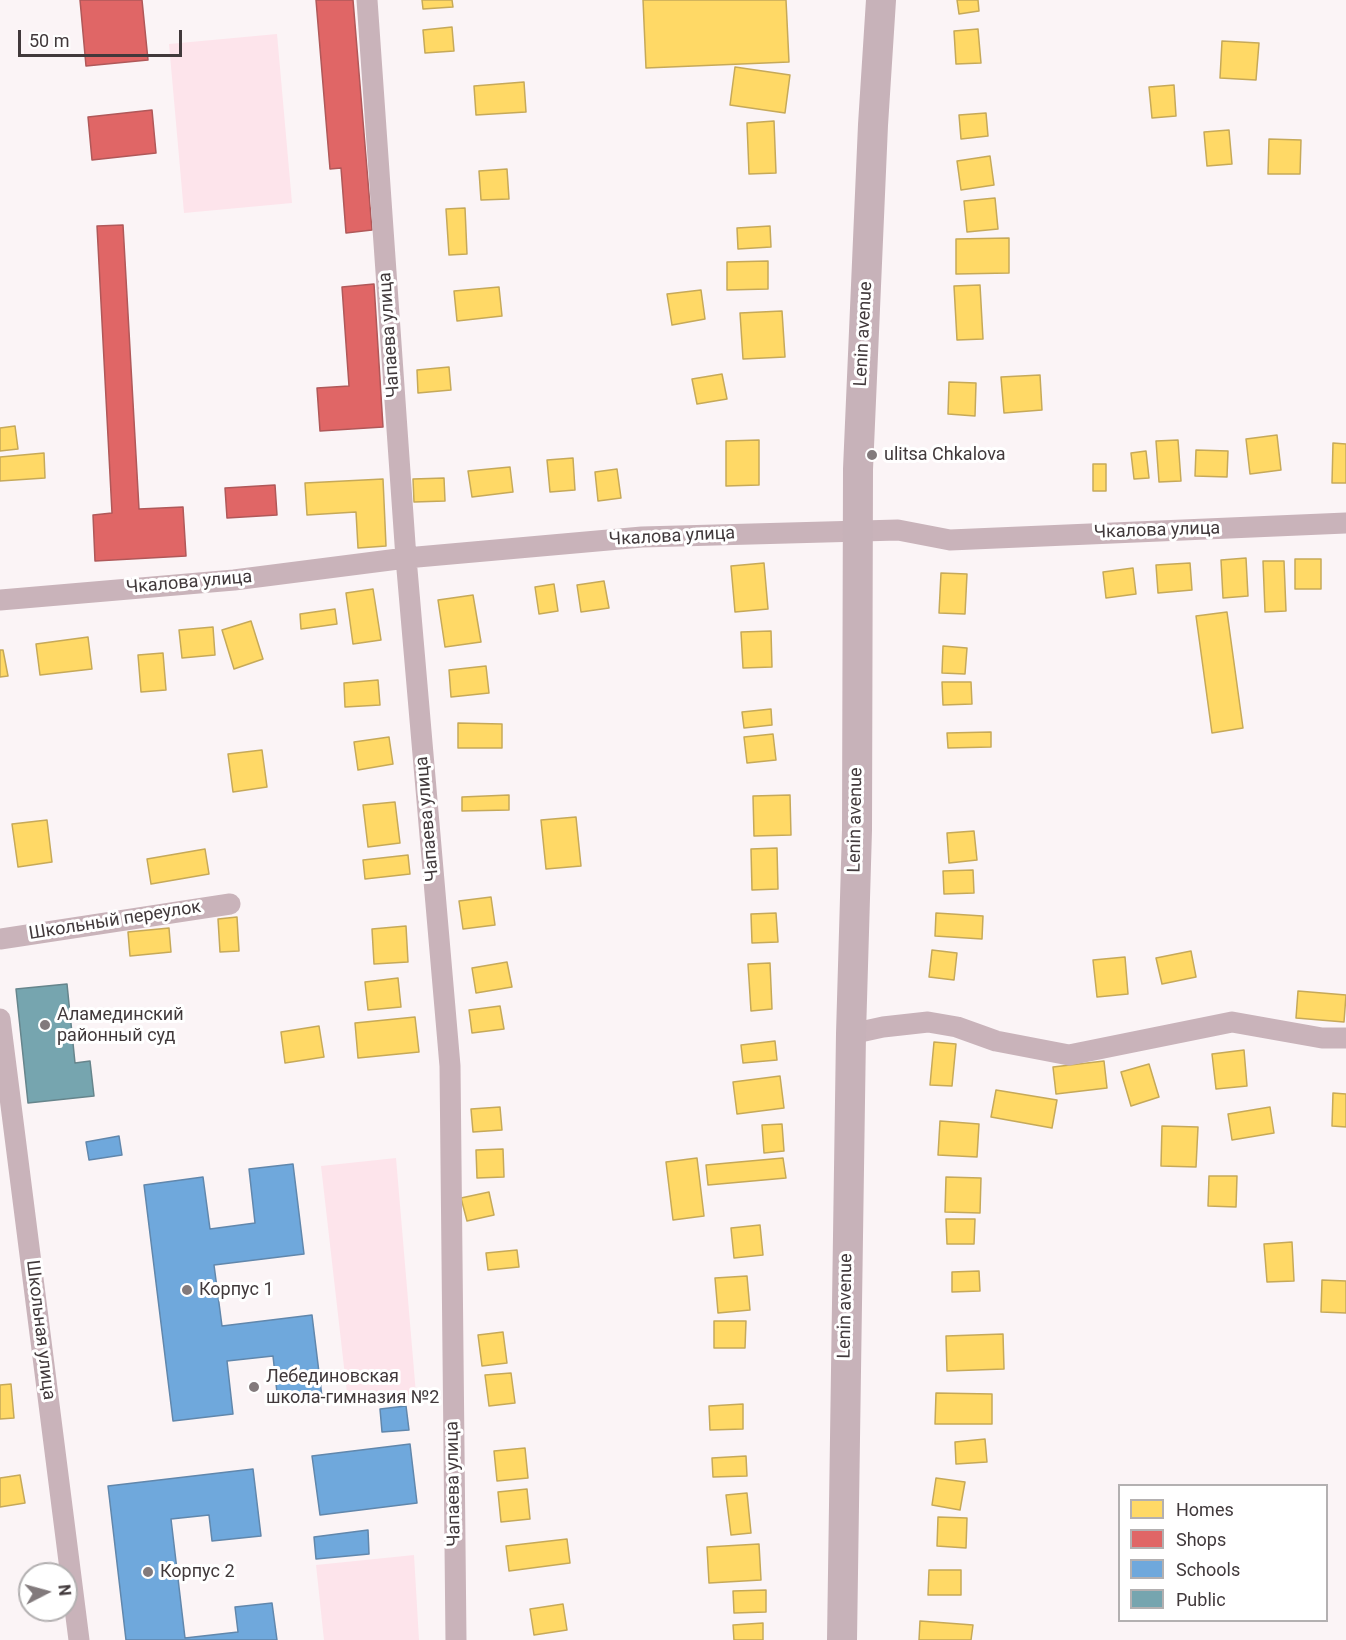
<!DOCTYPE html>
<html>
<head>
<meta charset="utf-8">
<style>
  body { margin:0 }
  #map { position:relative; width:1346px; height:1640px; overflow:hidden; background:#fbf4f6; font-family:Roboto,sans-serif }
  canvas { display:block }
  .legend { position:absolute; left:1118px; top:1484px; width:210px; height:138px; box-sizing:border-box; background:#fff; border:2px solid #b3b0b1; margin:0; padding:8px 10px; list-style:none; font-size:18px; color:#41393b }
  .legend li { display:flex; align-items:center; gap:12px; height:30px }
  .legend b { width:30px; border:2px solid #b3b0b1 }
  .north { position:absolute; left:18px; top:1562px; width:60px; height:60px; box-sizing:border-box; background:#fff; border:2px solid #b3b0b1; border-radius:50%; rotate:84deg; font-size:16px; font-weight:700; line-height:24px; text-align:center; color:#41393b }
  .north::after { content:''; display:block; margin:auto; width:21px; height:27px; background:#827a7c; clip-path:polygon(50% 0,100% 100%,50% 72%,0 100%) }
  .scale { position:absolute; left:18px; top:30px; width:164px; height:27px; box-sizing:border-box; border:3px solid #41393b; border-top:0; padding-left:8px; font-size:18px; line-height:21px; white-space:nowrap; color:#41393b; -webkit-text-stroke:4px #fff; paint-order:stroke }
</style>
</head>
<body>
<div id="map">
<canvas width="1346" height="1640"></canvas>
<ul class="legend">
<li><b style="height:16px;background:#ffd966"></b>Homes</li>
<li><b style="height:16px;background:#e06666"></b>Shops</li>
<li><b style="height:16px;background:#6fa8dc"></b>Schools</li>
<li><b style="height:16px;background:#76a5af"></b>Public</li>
</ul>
<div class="north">N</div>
<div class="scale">50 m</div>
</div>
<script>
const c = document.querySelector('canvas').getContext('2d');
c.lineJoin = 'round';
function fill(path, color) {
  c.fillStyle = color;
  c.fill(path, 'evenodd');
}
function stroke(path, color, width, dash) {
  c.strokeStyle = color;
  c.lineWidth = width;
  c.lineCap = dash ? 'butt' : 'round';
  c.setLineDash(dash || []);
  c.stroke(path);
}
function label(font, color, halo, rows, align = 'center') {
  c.font = font + ' Roboto,sans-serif';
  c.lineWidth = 6;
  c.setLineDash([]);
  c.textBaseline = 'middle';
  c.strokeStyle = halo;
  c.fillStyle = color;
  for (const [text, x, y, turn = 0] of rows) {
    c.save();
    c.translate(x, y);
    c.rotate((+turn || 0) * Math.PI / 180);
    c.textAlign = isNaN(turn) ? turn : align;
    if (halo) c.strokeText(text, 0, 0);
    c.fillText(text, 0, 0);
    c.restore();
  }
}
fill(new Path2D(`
  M277,34l15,169 -108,10 -15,-169z
  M396,1158l20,236 -68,8 -27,-236z
  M414,1555l5,85h-95l-8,-75z`), '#fde4eb');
const homes = new Path2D(`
  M422,0h30l1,7 -30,2z
  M643,0h143l3,62 -143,6z
  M957,0h21l1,11 -20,3z
  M452,27l2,24 -29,2 -2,-23z
  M978,29l3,34 -25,1 -2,-33z
  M1222,41l37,2 -3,37 -36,-2z
  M735,67l55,8 -5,38 -55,-8z
  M524,82l2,30 -50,3 -2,-29z
  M1174,85l2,31 -24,2 -3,-31z
  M986,113l2,23 -27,3 -2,-24z
  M774,121l2,52 -27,1 -2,-51z
  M1229,130l3,34 -25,2 -3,-34z
  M1269,139l32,1 -1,34h-32z
  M990,156l4,29 -33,5 -4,-29z
  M507,169l2,30 -28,1 -2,-29z
  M995,198l3,31 -31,3 -3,-31z
  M465,208l2,46 -18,1 -3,-46z
  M770,226l1,21 -33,2 -1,-21z
  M1009,238v35l-53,1v-35z
  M768,261v28l-41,1v-28z
  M980,285l3,54 -26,1 -3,-54z
  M499,287l3,29 -45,5 -3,-30z
  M701,290l4,29 -33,6 -5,-31z
  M782,311l3,46 -42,2 -3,-46z
  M449,367l2,23 -33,3 -1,-23z
  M722,374l5,25 -30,5 -5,-25z
  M1040,375l2,35 -38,3 -3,-36z
  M949,382l27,1 -1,33 -27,-2z
  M15,426l3,23 -18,2v-23z
  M1277,435l4,35 -31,4 -4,-35z
  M759,440v45l-33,1v-45z
  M1178,440l3,41 -22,1 -3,-41z
  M1333,443l13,1v39h-14z
  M1196,450l32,1 -1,26 -32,-1z
  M1146,451l3,27 -15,1 -3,-26z
  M44,453l1,25 -45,3v-24z
  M573,458l2,32 -25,2 -3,-32z
  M1093,464h13v27h-13z
  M510,467l3,25 -41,5 -4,-26z
  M617,469l4,29 -23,3 -3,-29z
  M444,478l1,23 -31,1 -1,-23z
  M383,479l3,67 -28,2 -2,-36 -49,3 -2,-32z
  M1246,558l2,38 -25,2 -2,-38z
  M1295,559h26v30h-26z
  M1263,561h21l2,50 -21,1z
  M764,563l4,46 -33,3 -4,-46z
  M1190,563l2,27 -34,3 -2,-28z
  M1133,568l3,26 -30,4 -3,-26z
  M941,573l26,1 -2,40 -26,-1z
  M604,581l5,27 -28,4 -4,-27z
  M554,584l4,27 -19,3 -4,-27z
  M373,589l8,51 -28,4 -7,-51z
  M473,595l8,47 -36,5 -7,-47z
  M335,609l2,15 -36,5 -1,-15z
  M1227,612l16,116 -31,5 -16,-117z
  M251,621l12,38 -29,10 -12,-39z
  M213,627l2,28 -33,3 -3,-28z
  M771,631l1,36 -29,1 -2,-36z
  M88,637l4,32 -52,6 -4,-31z
  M943,646l24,2 -2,26 -23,-1z
  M0,650h3l5,26 -8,1z
  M163,653l3,37 -25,2 -3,-37z
  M486,666l3,27 -38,4 -2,-27z
  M378,680l2,25 -35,2 -1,-24z
  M942,682h29l1,22 -29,1z
  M771,709l1,16 -28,3 -2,-16z
  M458,723l44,1v24h-44z
  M991,732v15l-43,1 -1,-15z
  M773,734l3,26 -29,3 -3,-26z
  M389,737l4,27 -35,6 -4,-28z
  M262,750l5,37 -34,5 -5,-38z
  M509,795v15l-47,1v-14z
  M790,795l1,40 -37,1 -1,-40z
  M395,802l5,41 -32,4 -5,-42z
  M576,817l5,49 -35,3 -5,-49z
  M47,820l5,42 -34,5 -6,-43z
  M974,831l3,29 -28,3 -2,-30z
  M777,848l1,41 -26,1 -1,-41z
  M205,849l4,25 -58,10 -4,-25z
  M408,855l2,19 -45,5 -2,-19z
  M973,870l1,23 -30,1 -1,-23z
  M491,897l4,28 -32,4 -4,-28z
  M776,913l2,29 -26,1 -1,-29z
  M936,913l47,3 -1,23 -47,-3z
  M237,917l2,34 -19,1 -2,-33z
  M406,926l2,36 -34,2 -2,-35z
  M169,928l2,24 -41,4 -2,-24z
  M932,950l25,3 -3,27 -25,-3z
  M1191,951l5,26 -34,7 -6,-26z
  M1125,957l3,37 -31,3 -4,-37z
  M507,962l5,25 -36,6 -4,-25z
  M770,963l2,46 -21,2 -3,-47z
  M398,978l3,29 -33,3 -3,-28z
  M1298,991l48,4 -2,27 -48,-4z
  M500,1006l4,23 -32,4 -3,-23z
  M415,1017l4,35 -61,6 -3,-35z
  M319,1026l5,31 -39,6 -4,-31z
  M775,1041l2,19 -34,3 -2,-18z
  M934,1042l22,2 -4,42 -22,-1z
  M1244,1050l3,36 -31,3 -4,-35z
  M1104,1061l3,27 -51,6 -3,-27z
  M1149,1064l10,33 -28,9 -10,-34z
  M780,1076l4,32 -47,6 -4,-32z
  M996,1090l61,10 -5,28 -61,-11z
  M1333,1093l13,1v33l-14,-1z
  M500,1107l2,23 -29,2 -2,-23z
  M1270,1107l4,26 -42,7 -4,-26z
  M940,1121l39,3 -2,33 -39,-2z
  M782,1124l2,27 -20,2 -2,-28z
  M1162,1126l36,1 -2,40 -35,-1z
  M503,1149l1,28 -27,1 -1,-28z
  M697,1158l7,58 -31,4 -7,-58z
  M783,1158l3,20 -78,7 -2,-20z
  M1209,1176h28l-1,31 -28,-1z
  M946,1177l35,1 -1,35 -35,-1z
  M489,1192l5,23 -27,6 -6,-23z
  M946,1219h29l-1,25h-27z
  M760,1225l3,30 -29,3 -3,-30z
  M1292,1242l2,39 -27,1 -3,-38z
  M517,1250l2,17 -31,3 -2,-17z
  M979,1271l1,20 -28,1v-20z
  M747,1276l3,34 -32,3 -3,-35z
  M1322,1280l24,1v32l-25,-1z
  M714,1321h32l-1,27h-31z
  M503,1332l4,31 -25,3 -4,-31z
  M1003,1334l1,35 -57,2 -1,-35z
  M511,1373l4,30 -26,3 -4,-31z
  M11,1384l3,34 -14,1v-34z
  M936,1393l56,1v30h-57z
  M743,1404v25l-33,1 -1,-24z
  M985,1439l2,23 -31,2 -1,-22z
  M525,1448l3,30 -31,3 -3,-30z
  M746,1456l1,20 -34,1 -1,-19z
  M20,1475l5,28 -25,4v-29z
  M936,1478l29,4 -5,28 -28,-5z
  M527,1489l3,30 -29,3 -3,-30z
  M747,1493l4,40 -20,2 -5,-40z
  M938,1517l29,1 -1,30 -29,-2z
  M567,1539l3,24 -61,8 -3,-25z
  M759,1544l2,36 -52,3 -2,-36z
  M929,1570h32v25h-33z
  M766,1590v22l-32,1 -1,-22z
  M563,1604l4,26 -33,5 -4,-26z
  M920,1621l53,4 -2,15h-52z
  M763,1623v17h-29l-1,-15z`);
fill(homes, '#ffd966');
stroke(homes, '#c6a959', 1.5);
const shops = new Path2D(`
  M80,0h62l6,60 -62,6z
  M316,0h37l19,230 -26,3 -5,-65 -11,1z
  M152,110l4,43 -64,7 -4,-43z
  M123,225l16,284 44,-2 3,49 -91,5 -2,-46 19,-2 -15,-287z
  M374,284l9,143 -63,4 -3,-43 32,-2 -7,-99z
  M275,485l2,30 -50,3 -2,-30z`);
fill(shops, '#e06666');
stroke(shops, '#b05859', 1.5);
const schools = new Path2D(`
  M119,1136l3,19 -33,5 -3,-18z
  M293,1164l11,90 -90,11 8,61 90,-11 10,82 -44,5 -5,-46 -46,5 6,53 -60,7 -29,-236 59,-8 7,52 45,-6 -6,-54z
  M406,1406l3,24 -27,2 -2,-23z
  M410,1444l7,59 -97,12 -8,-59z
  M253,1469l8,67 -49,5 -3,-26 -38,4 14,119 53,-6 -3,-25 37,-4 5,37h-151l-18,-154z
  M368,1530l1,24 -53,5 -2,-22z`);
fill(schools, '#6fa8dc');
stroke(schools, '#6187ac', 1.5);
const public = new Path2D(`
  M67,984l8,79 15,-2 4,35 -66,7 -12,-114z`);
fill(public, '#76a5af');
stroke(public, '#66858c', 1.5);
stroke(new Path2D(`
  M367,0l39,558 44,508 6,574
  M0,600l234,-20 172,-22 236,-21 256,-7 52,10 396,-17
  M0,939l230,-35
  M0,1019l79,621
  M851,1034l32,-7 45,-5 29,5 39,14 73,14 163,-33 90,16h24`), '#c9b3ba', 21);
stroke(new Path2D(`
  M842,1640l9,-606 6,-204 1,-361 15,-344 8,-125`), '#c7b2b9', 30);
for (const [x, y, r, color] of [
  [872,455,6,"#827a7c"],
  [45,1025,6,"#827a7c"],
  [187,1290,6,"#827a7c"],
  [254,1387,6,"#827a7c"],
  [148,1572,6,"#827a7c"]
]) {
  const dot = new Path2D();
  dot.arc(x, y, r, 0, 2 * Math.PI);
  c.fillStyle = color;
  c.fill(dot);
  stroke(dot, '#fff', 2);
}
label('18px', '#41393b', '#fff', [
  ["Lenin avenue",864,334,-87],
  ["Чапаева улица",390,335,-94],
  ["Чкалова улица",1157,531,-2],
  ["Чкалова улица",672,537,-3],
  ["Чкалова улица",189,583,-5],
  ["Чапаева улица",428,819,-95],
  ["Lenin avenue",856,820,-89],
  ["Школьный переулок",115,921,-9],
  ["Lenin avenue",846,1306,-89],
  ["Школьная улица",40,1330,83],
  ["Чапаева улица",454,1484,-91]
]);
label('18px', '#41393b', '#fff', [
  ["ulitsa Chkalova",884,455],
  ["Аламединский",57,1015],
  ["районный суд",57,1036],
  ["Корпус 1",199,1290],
  ["Лебединовская",266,1377],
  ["школа-гимназия №2",266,1398],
  ["Корпус 2",160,1572]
], 'left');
</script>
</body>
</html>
